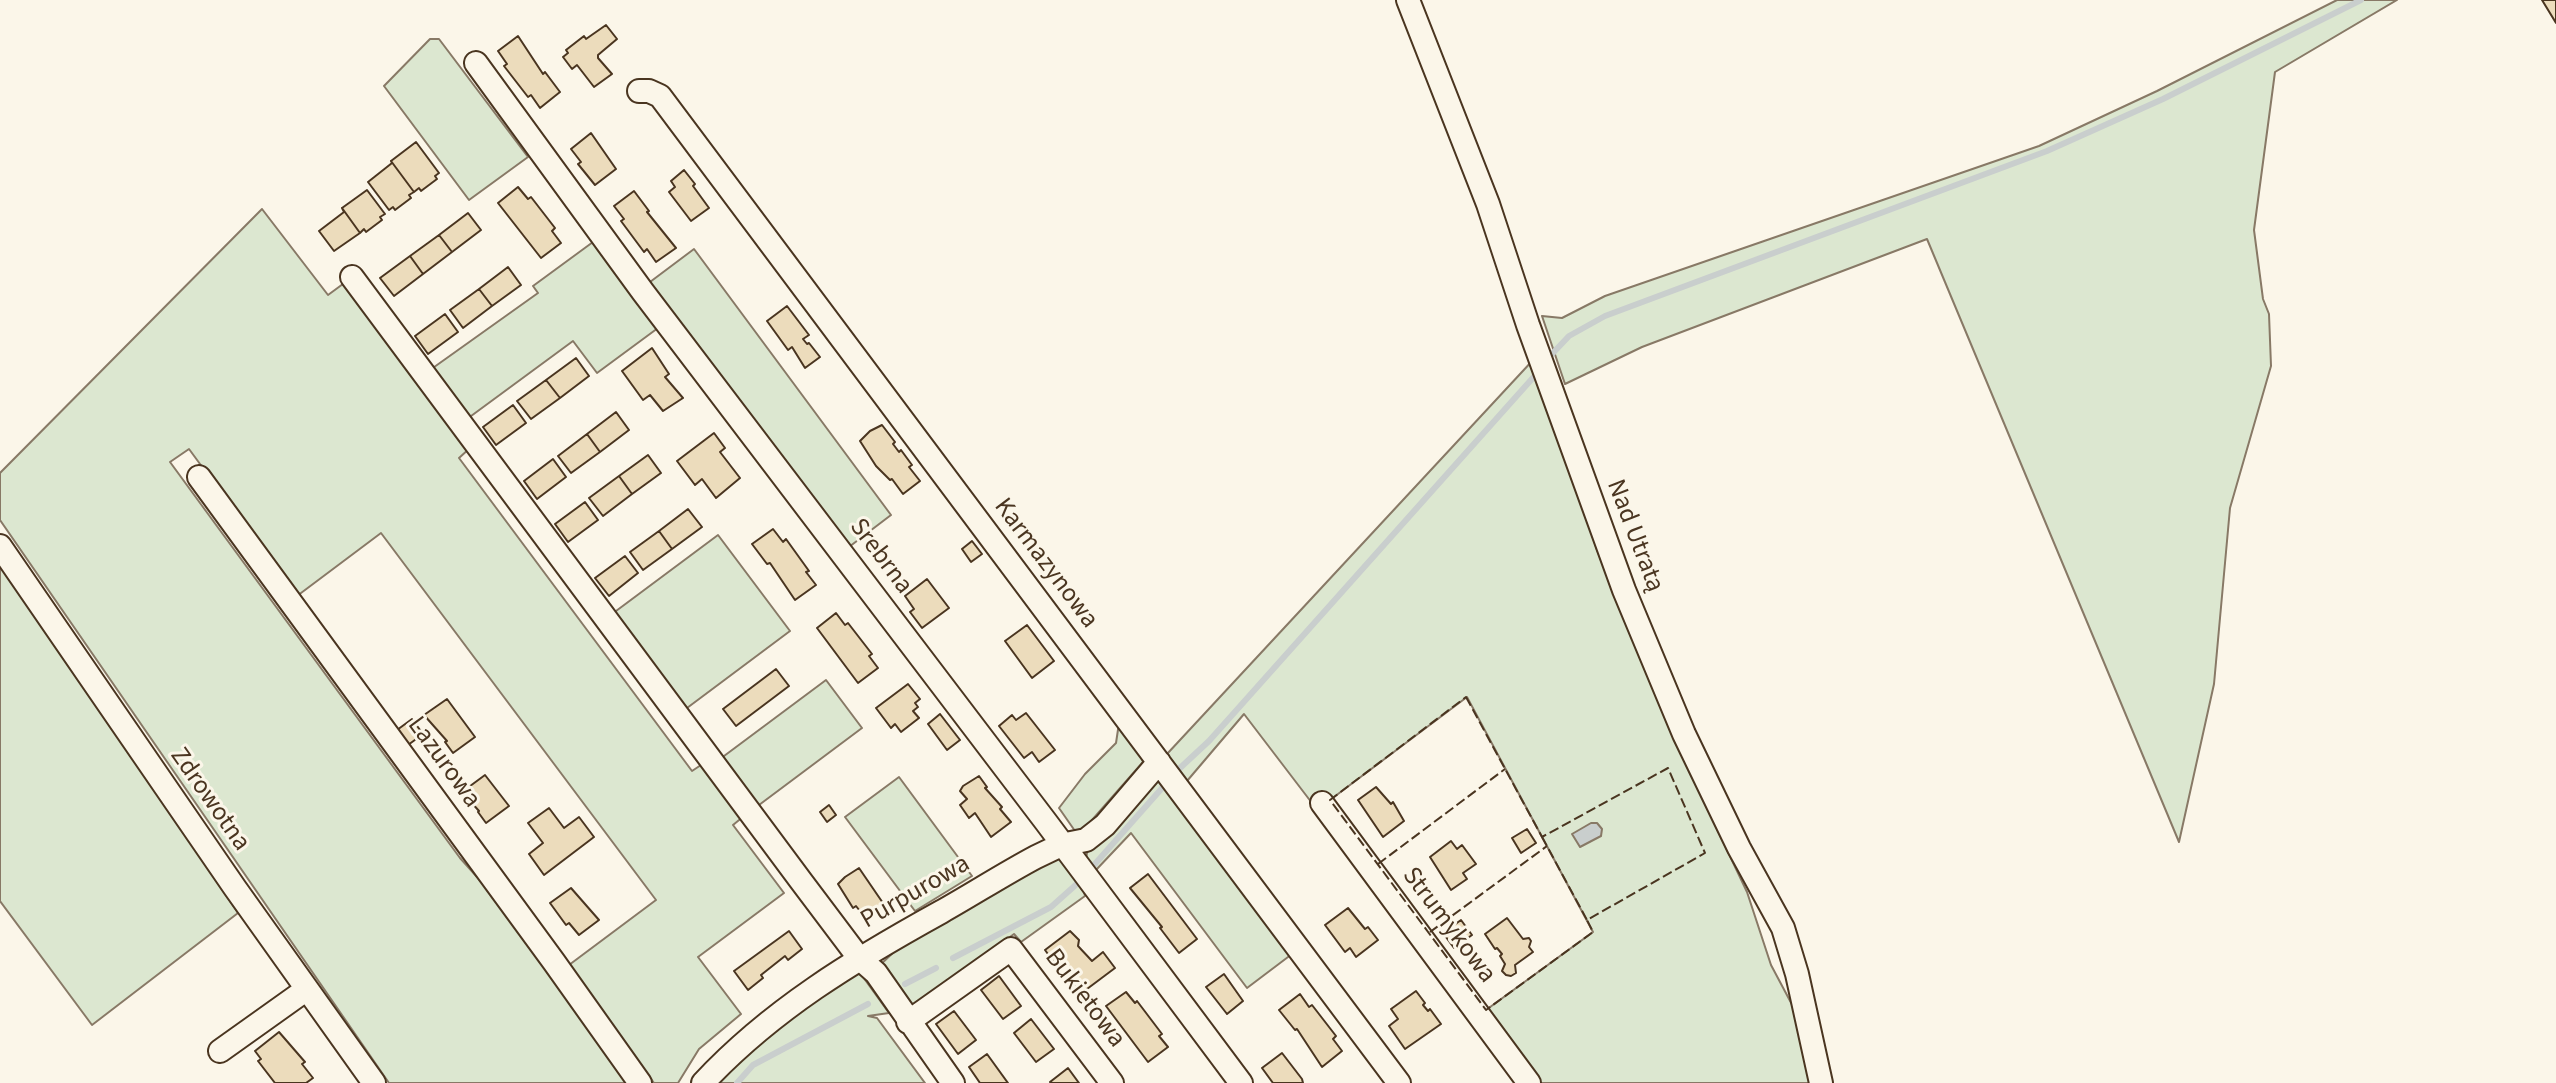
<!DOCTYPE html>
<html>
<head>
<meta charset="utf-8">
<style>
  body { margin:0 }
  canvas { display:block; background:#fbf6e9 }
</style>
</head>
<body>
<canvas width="2556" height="1083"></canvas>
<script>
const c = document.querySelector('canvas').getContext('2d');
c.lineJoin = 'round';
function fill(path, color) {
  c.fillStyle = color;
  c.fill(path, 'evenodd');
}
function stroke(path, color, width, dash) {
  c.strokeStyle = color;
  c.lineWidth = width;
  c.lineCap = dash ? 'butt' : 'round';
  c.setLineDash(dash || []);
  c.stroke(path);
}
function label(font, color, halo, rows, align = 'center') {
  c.font = font + ' "Source Sans 3",sans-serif';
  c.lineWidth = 6;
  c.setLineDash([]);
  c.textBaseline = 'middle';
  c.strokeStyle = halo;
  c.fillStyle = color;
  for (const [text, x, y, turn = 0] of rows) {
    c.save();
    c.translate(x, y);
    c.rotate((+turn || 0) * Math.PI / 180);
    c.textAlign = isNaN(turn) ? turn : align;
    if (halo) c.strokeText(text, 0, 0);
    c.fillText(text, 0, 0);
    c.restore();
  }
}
const green = new Path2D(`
  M2337,0h60l-122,72 -21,158 9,69 6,15 2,52 -41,142 -16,176 -35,158 -252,-603 -285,108 -77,37 -23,-68 20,2 43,-22 434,-150 118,-55z
  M430,39h9l89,118 -59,43 -85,-114z
  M262,209l66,86 19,-14 123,167 -11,10 233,313 12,-8 40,53 -11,9 51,68 -86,64 43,57 -42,35 -21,34h-24l-85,-118 87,-65 -275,-367 -84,63 -108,-147 -19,13 290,396 35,39 132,186h-238l-389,-563v-47z
  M593,242l65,86 -61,45 -24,-32 -106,78 -37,-49 108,-77 -5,-7z
  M694,249l197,266 -46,35 -199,-265z
  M1534,359l63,191 84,203 66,139 24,73 26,49 13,69h-270l-54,-73 107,-78 -126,-235 -137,103 -15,7 -71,-93 -57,67 -20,-27z
  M718,535l72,96 -107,80 -71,-97z
  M0,558l238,355 -146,112 -92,-124z
  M826,680l36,48 -107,80 -35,-49z
  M1119,723l22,29 2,10 -58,66 -10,3 -16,-23 26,-34 31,-31z
  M899,777l73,99 -57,35 -70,-94z
  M1152,779l8,1 132,174 -45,34 -116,-155 -36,38 -9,-11 2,-15z
  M1062,858l21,28 2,10 -64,46 -7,-8 -103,76 -31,-45 16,-15 152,-90z
  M858,970l31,43 -21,3 9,2 48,65h-210l73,-65z`);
fill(green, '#dce7d0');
stroke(green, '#887966', 2);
const water = new Path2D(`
  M1591,823h6l5,6 -1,7 -21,11 -8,-13z`);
fill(water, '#c9cecd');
stroke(water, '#887966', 2);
stroke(new Path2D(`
  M1552,354l17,-18 36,-20 442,-165 116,-52 198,-99
  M1180,768l29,-27 330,-370
  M1094,865l69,-78
  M953,958l98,-51 28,-25
  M905,984l31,-16
  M737,1083l16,-18 115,-61`), '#c9cecd', 6);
const building = new Path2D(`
  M2542,0h14v23z
  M606,25l11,14 -19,16v3l14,16 -18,13 -17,-22 -5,4 -9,-12 5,-4 -2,-3 18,-14 2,3z
  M518,36l25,38 2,-2 15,20 -20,16 -9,-13 -3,2 -24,-31 3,-2 -9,-13z
  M591,133l25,36 -21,16 -17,-21 3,-2 -10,-13z
  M416,142l23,31 -4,3 2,3 -16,12 -2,-3 -5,4 -23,-31z
  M391,161l23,31 -5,3 2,3 -16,12 -2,-3 -4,3 -21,-28 24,-19z
  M684,170l11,14 -2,2 16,22 -18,13 -22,-29 6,-5 -4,-6z
  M518,187l10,12 3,-2 24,31 -3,3 9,12 -20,15 -43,-55z
  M367,190l18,24 -5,3 2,3 -16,12 -2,-3 -4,4 -18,-25z
  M634,191l15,20 -2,1 29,36 -20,14 -9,-13 -3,3 -23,-31 3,-2 -10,-13z
  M342,208l18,25 -26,18 -15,-20 25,-19z
  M468,213l13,17 -29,22 -13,-17z
  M439,235l13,17 -29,22 -13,-18z
  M410,256l13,18 -29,22 -14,-18z
  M508,267l13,18 -29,21 -13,-17z
  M479,289l13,17 -29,22 -13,-18z
  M787,306l22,29 -6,4 4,5 2,-1 11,14 -15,11 -13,-21 -4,3 -21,-29z
  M445,314l13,18 -30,22 -13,-18z
  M652,348l17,26 -4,3 18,21 -20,13 -13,-16 -7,5 -21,-29z
  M576,358l13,18 -29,22 -14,-18z
  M546,380l14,18 -29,21 -14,-18z
  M513,405l13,18 -30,22 -13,-18z
  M616,412l13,18 -29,22 -13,-18z
  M882,425l13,17 -2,2 6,8 2,-2 11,15 -3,2 11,14 -17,13 -11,-15 -2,1 -14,-14 -16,-25 10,-10z
  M714,433l11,15 -5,4 20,26 -24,20 -14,-19 -7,6 -18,-24z
  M587,434l13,18 -29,21 -13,-17z
  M648,455l13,18 -29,21 -13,-18z
  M553,459l13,18 -29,22 -13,-18z
  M619,476l13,18 -29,22 -14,-18z
  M585,502l13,18 -30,22 -13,-18z
  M688,509l14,18 -30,22 -13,-18z
  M773,529l10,13 3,-3 23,32 -3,1 10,13 -21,15 -25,-37 -3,1 -15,-20z
  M659,531l13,18 -29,21 -13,-18z
  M972,541l10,13 -11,8 -9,-13z
  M625,556l13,17 -29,23 -14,-18z
  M927,579l22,29 -27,20 -12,-16 4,-3 -9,-13z
  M836,613l9,12 3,-2 24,31 -3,2 9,12 -20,15 -41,-55z
  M1027,625l27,36 -22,17 -27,-37z
  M776,669l13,17 -53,40 -13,-17z
  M908,684l12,15 -5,4 3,4 -5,4 6,7 -18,14 -6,-8 -4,4 -15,-20z
  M447,699l28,38 -22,16 -8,-11 2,-1 -23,-26z
  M1026,713l29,37 -16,12 -7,-10 -8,6 -25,-32 13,-11 4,5z
  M940,714l20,26 -13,10 -19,-26z
  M412,719l11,15 -15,11 -11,-15z
  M485,775l24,31 -23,17 -8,-11 1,-1 -17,-19z
  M979,776l8,11 -2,1 17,19 -2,2 11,13 -20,15 -16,-24 -6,5 -9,-13 7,-6 -7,-8 3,-5z
  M1376,787l15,17 2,-2 11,19 -21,16 -25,-37z
  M829,805l7,10 -9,7 -7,-10z
  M549,808l15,20 15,-11 15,20 -50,38 -15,-21 14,-11 -15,-20z
  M1527,829l9,14 -15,10 -9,-15z
  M1451,841l6,8 5,-4 14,19 -13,9 4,6 -16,11 -21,-33z
  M859,868l26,38 -18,14 -11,-14 -3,2 -15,-24 7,-7z
  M1148,874l49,65 -18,14 -19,-25 2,-1 -32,-39z
  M571,888l28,32 -20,15 -10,-12 -3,2 -16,-22z
  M1348,908l17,21 3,-2 10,13 -22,17 -6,-9 -5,4 -20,-27z
  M1507,918l16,21 6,-1 2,3 -2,6 4,5 -18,13 1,8 -5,3 -5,-1 -4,-4 3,-7 -5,-8 2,-2 -5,-6 -2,1 -10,-15z
  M1461,920l11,15 -18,13 -11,-15z
  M789,931l13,18 -14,11 -3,-4 -24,19 2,3 -15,12 -14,-19z
  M1070,931l9,9 -1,6 14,15 11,-9 12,16 -32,24 -6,-9 -5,4 -27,-37z
  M1224,974l19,27 -16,13 -21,-27z
  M999,976l22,30 -18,13 -22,-29z
  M1416,991l9,12 -2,2 5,6 2,-2 11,15 -36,25 -16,-23 9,-7 -7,-10z
  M1126,992l9,11 2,-2 25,33 -3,2 9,11 -20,15 -42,-56z
  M1300,994l9,13 3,-2 24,31 -3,3 9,12 -20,16 -25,-38 -2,1 -16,-20z
  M954,1011l22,29 -18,14 -22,-30z
  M1031,1019l23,30 -18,13 -22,-29z
  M279,1032l26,30 -3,2 11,14 -7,5h-31l-17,-22 3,-2 -6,-8z
  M1282,1053l20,26 1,4h-30l-11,-15z
  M987,1054l21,29h-28l-11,-16z
  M1068,1068l11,15h-27l-2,-1z`);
fill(building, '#ecdcbc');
stroke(building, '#4a3520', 2);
const minor = new Path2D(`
  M1408,0l80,204 40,121 96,265 60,144 55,114 44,80 14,46 24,109
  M476,63l167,229 403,530 195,261
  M639,91h10l11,5 739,987
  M352,277l449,604 58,77 17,15 77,110
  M199,477l355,485 86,121
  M0,546l235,342 139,195
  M1322,803l207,280
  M908,1022l103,-73 101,134
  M220,1051l87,-62
  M703,1083c68,-73 151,-123 238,-171 32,-18 63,-38 95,-55l25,-12 25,-5 19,-15 54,-63`);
stroke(minor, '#4a3520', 26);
stroke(minor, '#fbf6e9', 22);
stroke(new Path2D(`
  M1466,697l76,140 126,-69 37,85 -118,67 6,12 -107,78 -156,-210z
  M1542,837l45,83
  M1378,864l127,-95
  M1430,932l117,-86`), '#4a3520', 2, [10, 4]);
label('26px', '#4a3520', '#fbf6e9', [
  ["Nad Utratą",1634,536,69],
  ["Srebrna",880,557,53],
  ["Karmazynowa",1045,564,53],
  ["Lazurowa",443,763,54],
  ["Zdrowotna",209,800,55],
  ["Purpurowa",916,893,-30],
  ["Strumykowa",1448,926,53],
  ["Bukietowa",1084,999,53]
]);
</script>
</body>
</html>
